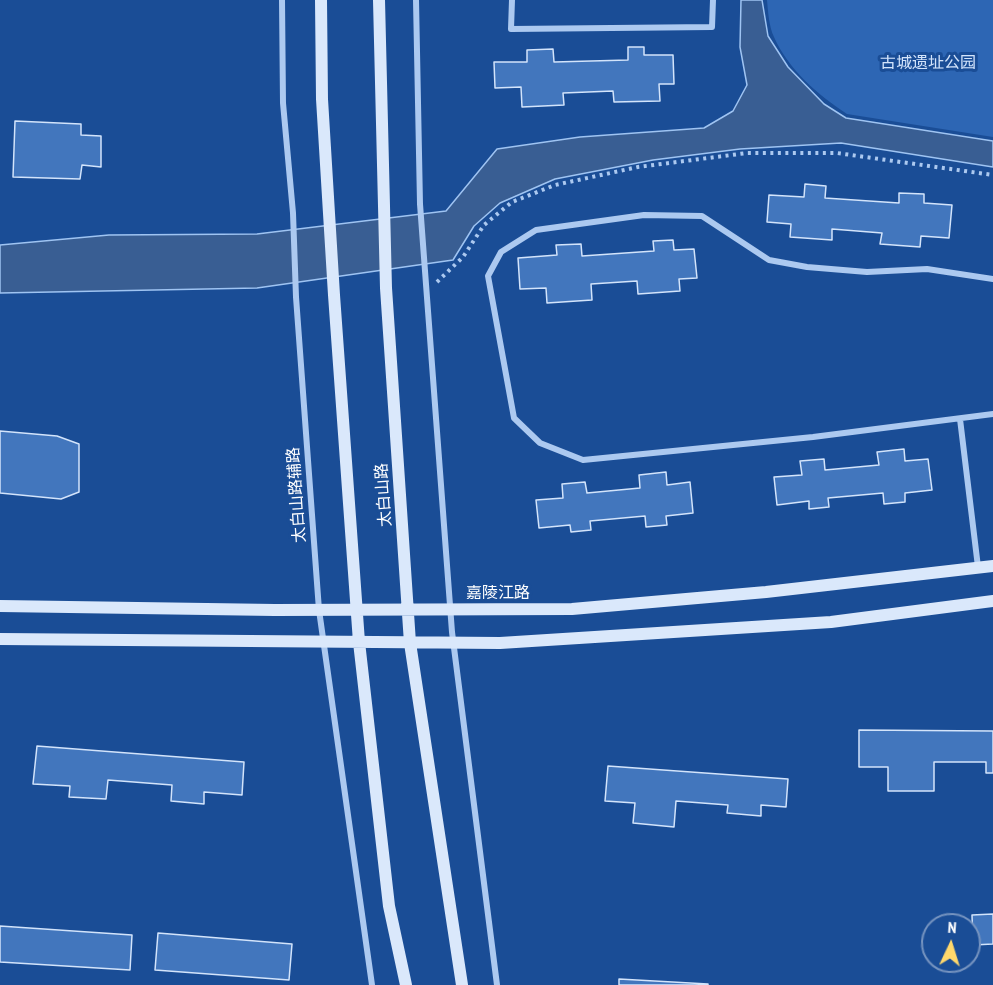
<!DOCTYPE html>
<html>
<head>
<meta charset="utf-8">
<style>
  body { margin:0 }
  #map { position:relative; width:993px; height:985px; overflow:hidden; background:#1a4d96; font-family:"PT Sans Narrow",sans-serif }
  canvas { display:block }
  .north { position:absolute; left:921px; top:913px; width:60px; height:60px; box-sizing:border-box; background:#1a4d96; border:2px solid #7694c0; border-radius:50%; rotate:4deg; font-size:16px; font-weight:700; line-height:24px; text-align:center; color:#fff }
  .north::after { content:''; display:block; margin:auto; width:21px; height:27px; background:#ffd86c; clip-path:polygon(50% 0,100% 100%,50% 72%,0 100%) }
</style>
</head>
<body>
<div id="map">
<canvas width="993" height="985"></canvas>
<div class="north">N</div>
</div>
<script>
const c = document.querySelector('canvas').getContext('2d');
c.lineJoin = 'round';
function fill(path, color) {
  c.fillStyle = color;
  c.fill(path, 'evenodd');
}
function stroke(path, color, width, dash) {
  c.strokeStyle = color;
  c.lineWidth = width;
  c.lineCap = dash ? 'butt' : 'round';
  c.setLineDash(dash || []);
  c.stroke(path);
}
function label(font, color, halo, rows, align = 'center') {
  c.font = font + ' "PT Sans Narrow","Noto Sans SC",sans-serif';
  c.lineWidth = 6;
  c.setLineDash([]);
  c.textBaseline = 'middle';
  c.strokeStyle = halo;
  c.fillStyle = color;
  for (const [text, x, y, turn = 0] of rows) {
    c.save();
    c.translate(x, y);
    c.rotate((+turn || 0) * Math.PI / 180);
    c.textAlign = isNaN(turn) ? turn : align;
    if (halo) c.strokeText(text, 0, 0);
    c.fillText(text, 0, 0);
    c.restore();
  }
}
fill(new Path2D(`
  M767,0h226v137l-146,-23c-29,-19 -59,-45 -73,-77 -5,-10 -6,-26 -7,-37z`), '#2d66b4');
const water = new Path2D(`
  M741,0h21l6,36 20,31 36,37 22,14 147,23v26l-152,-24 -101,6 -87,11 -98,19 -55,24 -26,23 -21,34 -196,28 -257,5v-48l109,-10 148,-1 189,-23 51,-62 83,-12 124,-9 29,-17 14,-26 -7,-38z`);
fill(water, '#395e93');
stroke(water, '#9fc4f2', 1.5);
const building = new Path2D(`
  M628,47h16v8h29l1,29h-15l1,17 -46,1 -1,-11 -50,2 1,12 -42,2 -1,-20 -26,1 -1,-26h33v-12l26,-1 1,13 74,-2z
  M15,121l66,3v11l20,1v31l-19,-2 -2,14 -67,-2z
  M805,184l21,2 -1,12 74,5v-10l25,1v9l28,2 -3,33 -28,-2 -1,11 -40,-3 2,-11 -50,-4v11l-42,-3 1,-13 -24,-2 2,-27 35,2z
  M673,240l1,10 20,-1 3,29 -18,1 1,12 -42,3 -1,-13 -46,3 1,16 -45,3 -1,-15 -26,1 -2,-31 39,-3 -1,-10 25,-1 1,12 72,-5 -1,-10z
  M0,431l57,5 22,8v48l-18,7 -61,-6z
  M904,449l1,12 23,-2 4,31 -27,3v9l-21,2 -1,-11 -55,5 1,9 -20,2v-8l-32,4 -3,-28 28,-2 -2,-14 24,-2 1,11 54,-5 -2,-13z
  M666,472l1,13 23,-3 3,31 -27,3 1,9 -21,2 -1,-11 -55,5 1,9 -20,2 -1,-7 -31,3 -3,-28 27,-2 -1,-14 23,-2 2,11 53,-5 -1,-13z
  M859,730l134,1v42h-7v-11h-52v29h-46v-24h-29z
  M37,746l207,16 -2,33 -38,-3v12l-33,-3 1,-16 -64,-5 -2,19 -37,-2 1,-11 -37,-2z
  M608,766l180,13 -2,28 -25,-2v11l-34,-3 1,-8 -52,-4 -2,26 -41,-4 2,-20 -30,-2z
  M993,914v30l-20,1 -1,-30z
  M0,926l132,9 -2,35 -130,-8z
  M158,933l134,11 -3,36 -134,-10z
  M619,979l89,5v1h-89z`);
fill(building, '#4276bd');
stroke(building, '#d3e4fb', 1.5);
stroke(new Path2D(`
  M437,282l26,-25 21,-32 28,-23 43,-17 83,-18 109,-14h90l156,22`), '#acc9f0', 4, [3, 4.5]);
stroke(new Path2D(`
  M282,0l1,103 10,110 3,84 23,313 53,375
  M416,0l4,204 32,428 45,353
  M512,0l-1,29 201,-2 1,-27
  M993,279l-66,-10 -60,3 -60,-5 -38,-7 -67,-44 -58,-1 -108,15 -35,22 -13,24 26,142 26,25 43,17 230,-23 180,-23
  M960,419l18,148`), '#acc9f0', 6);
stroke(new Path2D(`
  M321,0l1,99 12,196 25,347 30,264 17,79
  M379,0l7,288 24,355 52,342
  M0,606l275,4 297,-1 194,-17 227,-26
  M0,639l500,4 331,-21 162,-21`), '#dae8fb', 12);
label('16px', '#d3e4fb', '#1a4d96', [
  ["古城遗址公园",928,63]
]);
label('16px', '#fff', '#1a4d96', [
  ["太白山路辅路",297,495,-94],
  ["太白山路",384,495,-94],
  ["嘉陵江路",498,593]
]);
</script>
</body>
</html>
